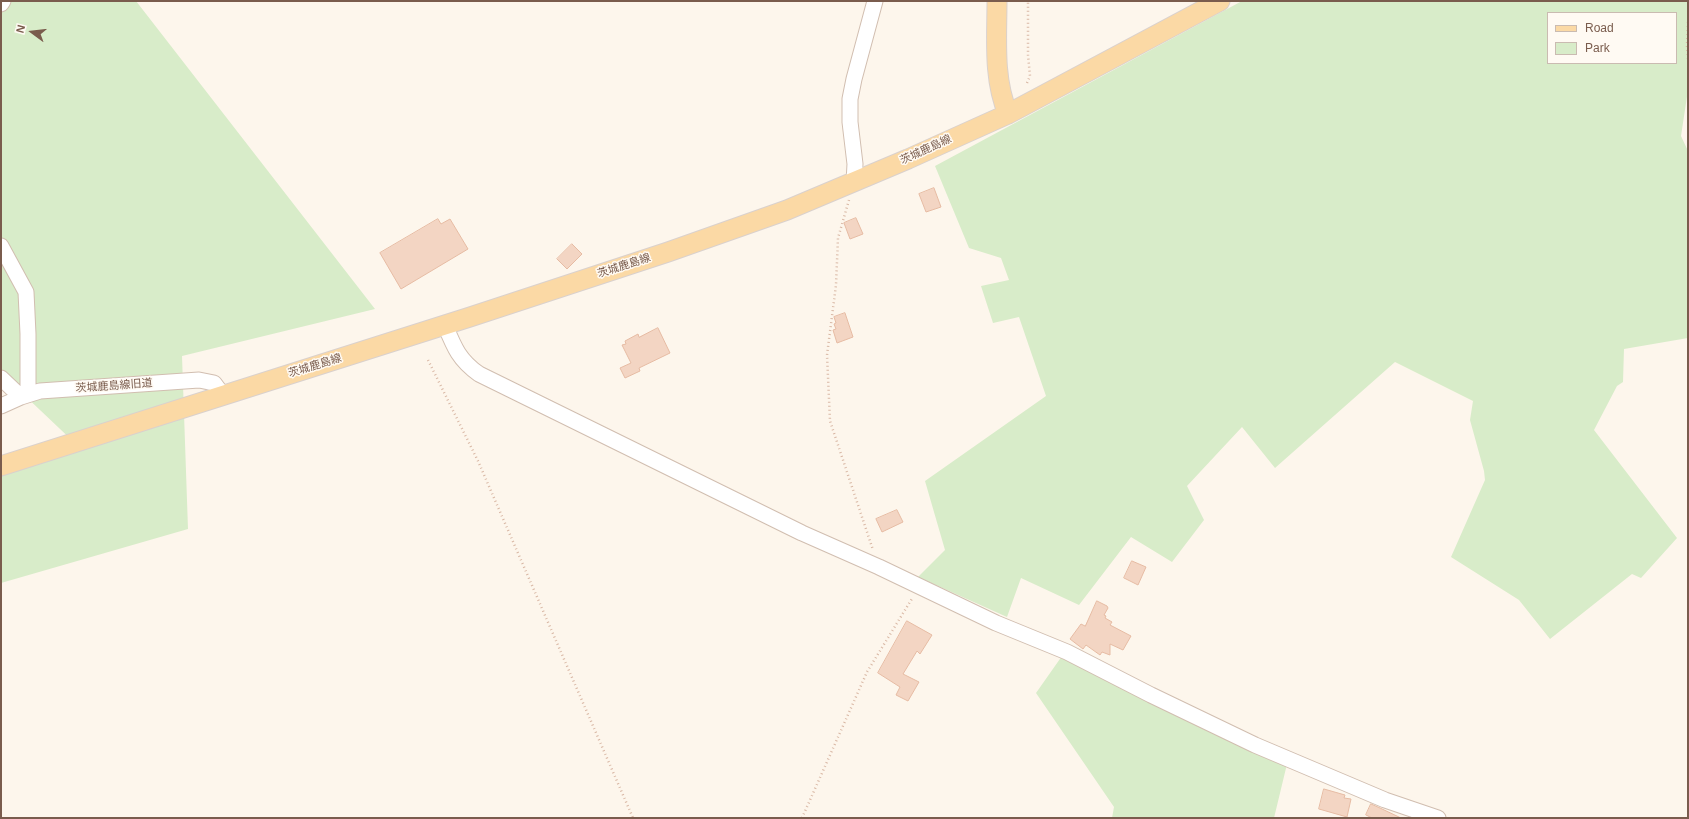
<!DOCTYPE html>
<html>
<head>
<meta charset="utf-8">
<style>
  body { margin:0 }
  #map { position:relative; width:1689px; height:819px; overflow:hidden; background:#fdf6ec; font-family:Helvetica,sans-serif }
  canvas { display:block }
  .frame { position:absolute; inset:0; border:2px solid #7a5c4d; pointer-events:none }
  .legend { position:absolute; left:1547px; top:12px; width:130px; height:52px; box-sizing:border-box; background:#fffaf3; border:1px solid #cabbb1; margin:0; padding:5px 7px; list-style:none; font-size:12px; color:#7a5c4d }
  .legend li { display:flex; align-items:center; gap:8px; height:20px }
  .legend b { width:20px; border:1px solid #cabbb1 }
  .north { position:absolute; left:12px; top:12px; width:40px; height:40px; -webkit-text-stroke:3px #fffaf3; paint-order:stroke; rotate:285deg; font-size:11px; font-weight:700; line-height:16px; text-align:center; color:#7a5c4d }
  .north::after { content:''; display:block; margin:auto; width:14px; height:18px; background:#7a5c4d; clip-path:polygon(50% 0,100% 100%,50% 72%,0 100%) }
</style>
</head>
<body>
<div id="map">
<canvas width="1689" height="819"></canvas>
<div class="frame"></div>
<ul class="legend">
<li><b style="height:5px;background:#fbd9a5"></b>Road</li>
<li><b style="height:11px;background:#d8ecc9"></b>Park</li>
</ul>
<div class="north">N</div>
</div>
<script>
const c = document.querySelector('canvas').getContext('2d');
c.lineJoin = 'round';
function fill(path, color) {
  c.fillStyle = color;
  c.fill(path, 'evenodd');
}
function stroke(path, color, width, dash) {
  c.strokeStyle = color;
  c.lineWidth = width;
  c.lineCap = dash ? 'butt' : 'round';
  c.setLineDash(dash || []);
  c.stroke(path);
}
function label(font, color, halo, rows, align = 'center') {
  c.font = font + ' Helvetica,"Noto Sans JP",sans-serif';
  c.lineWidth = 3;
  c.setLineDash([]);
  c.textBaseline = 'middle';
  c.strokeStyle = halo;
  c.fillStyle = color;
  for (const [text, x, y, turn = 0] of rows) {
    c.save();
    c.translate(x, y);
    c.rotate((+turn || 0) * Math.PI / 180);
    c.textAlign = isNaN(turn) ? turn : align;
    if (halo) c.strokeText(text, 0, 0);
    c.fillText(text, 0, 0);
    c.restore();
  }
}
fill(new Path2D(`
  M1,1h135l239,308 -193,47 6,173 -187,54v-109l78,-27 -78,-74z
  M1242,1h446v89l-7,46 7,15v187l-64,11 -1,33 -6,4 -23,44 83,108 -36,40 -9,-4 -82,65 -31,-39 -68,-43 34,-77 -1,-9 -14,-51 3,-19 -78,-39 -120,106 -33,-41 -55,59 17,34 -32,42 -41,-25 -52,68 -58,-27 -14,39 -89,-40 27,-27 -20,-69 121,-85 -27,-79 -26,6 -12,-37 28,-6 -8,-22 -32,-10 -34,-82zM1548,13h128v50h-128z
  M1062,656l225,108 -13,54h-162l2,-11 -78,-114z`), '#d8ecc9');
const building = new Path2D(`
  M934,188l7,19 -15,5 -7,-18z
  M856,218l7,16 -13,5 -6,-16z
  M438,219l3,5 9,-5 18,30 -67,40 -21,-36z
  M572,244l10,10 -15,15 -10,-10z
  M845,313l8,24 -16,6 -4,-13 3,-1 -2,-5 2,-1 -2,-6z
  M658,328l12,25 -31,15 1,3 -15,7 -5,-10 11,-5 -9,-18 4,-1 -1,-3 13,-7 1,3z
  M897,510l6,12 -21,10 -6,-13z
  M1132,561l14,6 -8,18 -14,-7z
  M1097,601l10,5 1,2 -4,7 2,1 -1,2 7,4 -2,3 21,11 -8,14 -13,-6v11l-8,-3 -2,3 -14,-10 -3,4 -13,-10 11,-15 4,2z
  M907,621l25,14 -12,19 -3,-3 -14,23 16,8 -11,19 -12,-6 4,-8 -22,-14z
  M1324,789l21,6 -1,3 7,1 -4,18 -28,-8z
  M1371,804l9,4 21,10h-29l-6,-3z`);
fill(building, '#f3d5c3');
stroke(building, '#e6bba3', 1);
const minor = new Path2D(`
  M1,4l2,-3
  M854,182l1,-18 -5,-42v-23l4,-20 21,-78
  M1,246l25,46 2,42v60
  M445,325c9,22 14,35 34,49l323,159 77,34 117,56 71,29 84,43 104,50 130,55 53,18
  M1,378l20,19
  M1,406l20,-9 19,-6 159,-11 15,3 9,12`);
const major = new Path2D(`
  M997,1c0,37 -4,78 11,113
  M1,466l469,-149 198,-65 119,-42 121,-51 100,-45 212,-113`);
stroke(minor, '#d1beb0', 17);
stroke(major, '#dad1cd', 21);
stroke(new Path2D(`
  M1688,22l-1,24 1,13
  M1027,83l3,-7 -2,-21v-54
  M849,200l-11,38 -2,47 -9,70 3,66 43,129
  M428,360l50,101 155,357
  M802,818l65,-146 46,-75`), '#d9b8a5', 2.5, [1, 3]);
stroke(minor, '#fff', 15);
stroke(major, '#fbd9a5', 19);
label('11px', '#7a5c4d', '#fffaf3', [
  ["茨城鹿島線",926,150,-25],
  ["茨城鹿島線",624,266,-18],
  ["茨城鹿島線",315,366,-17],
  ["茨城鹿島線旧道",114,386,-4]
]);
</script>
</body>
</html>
